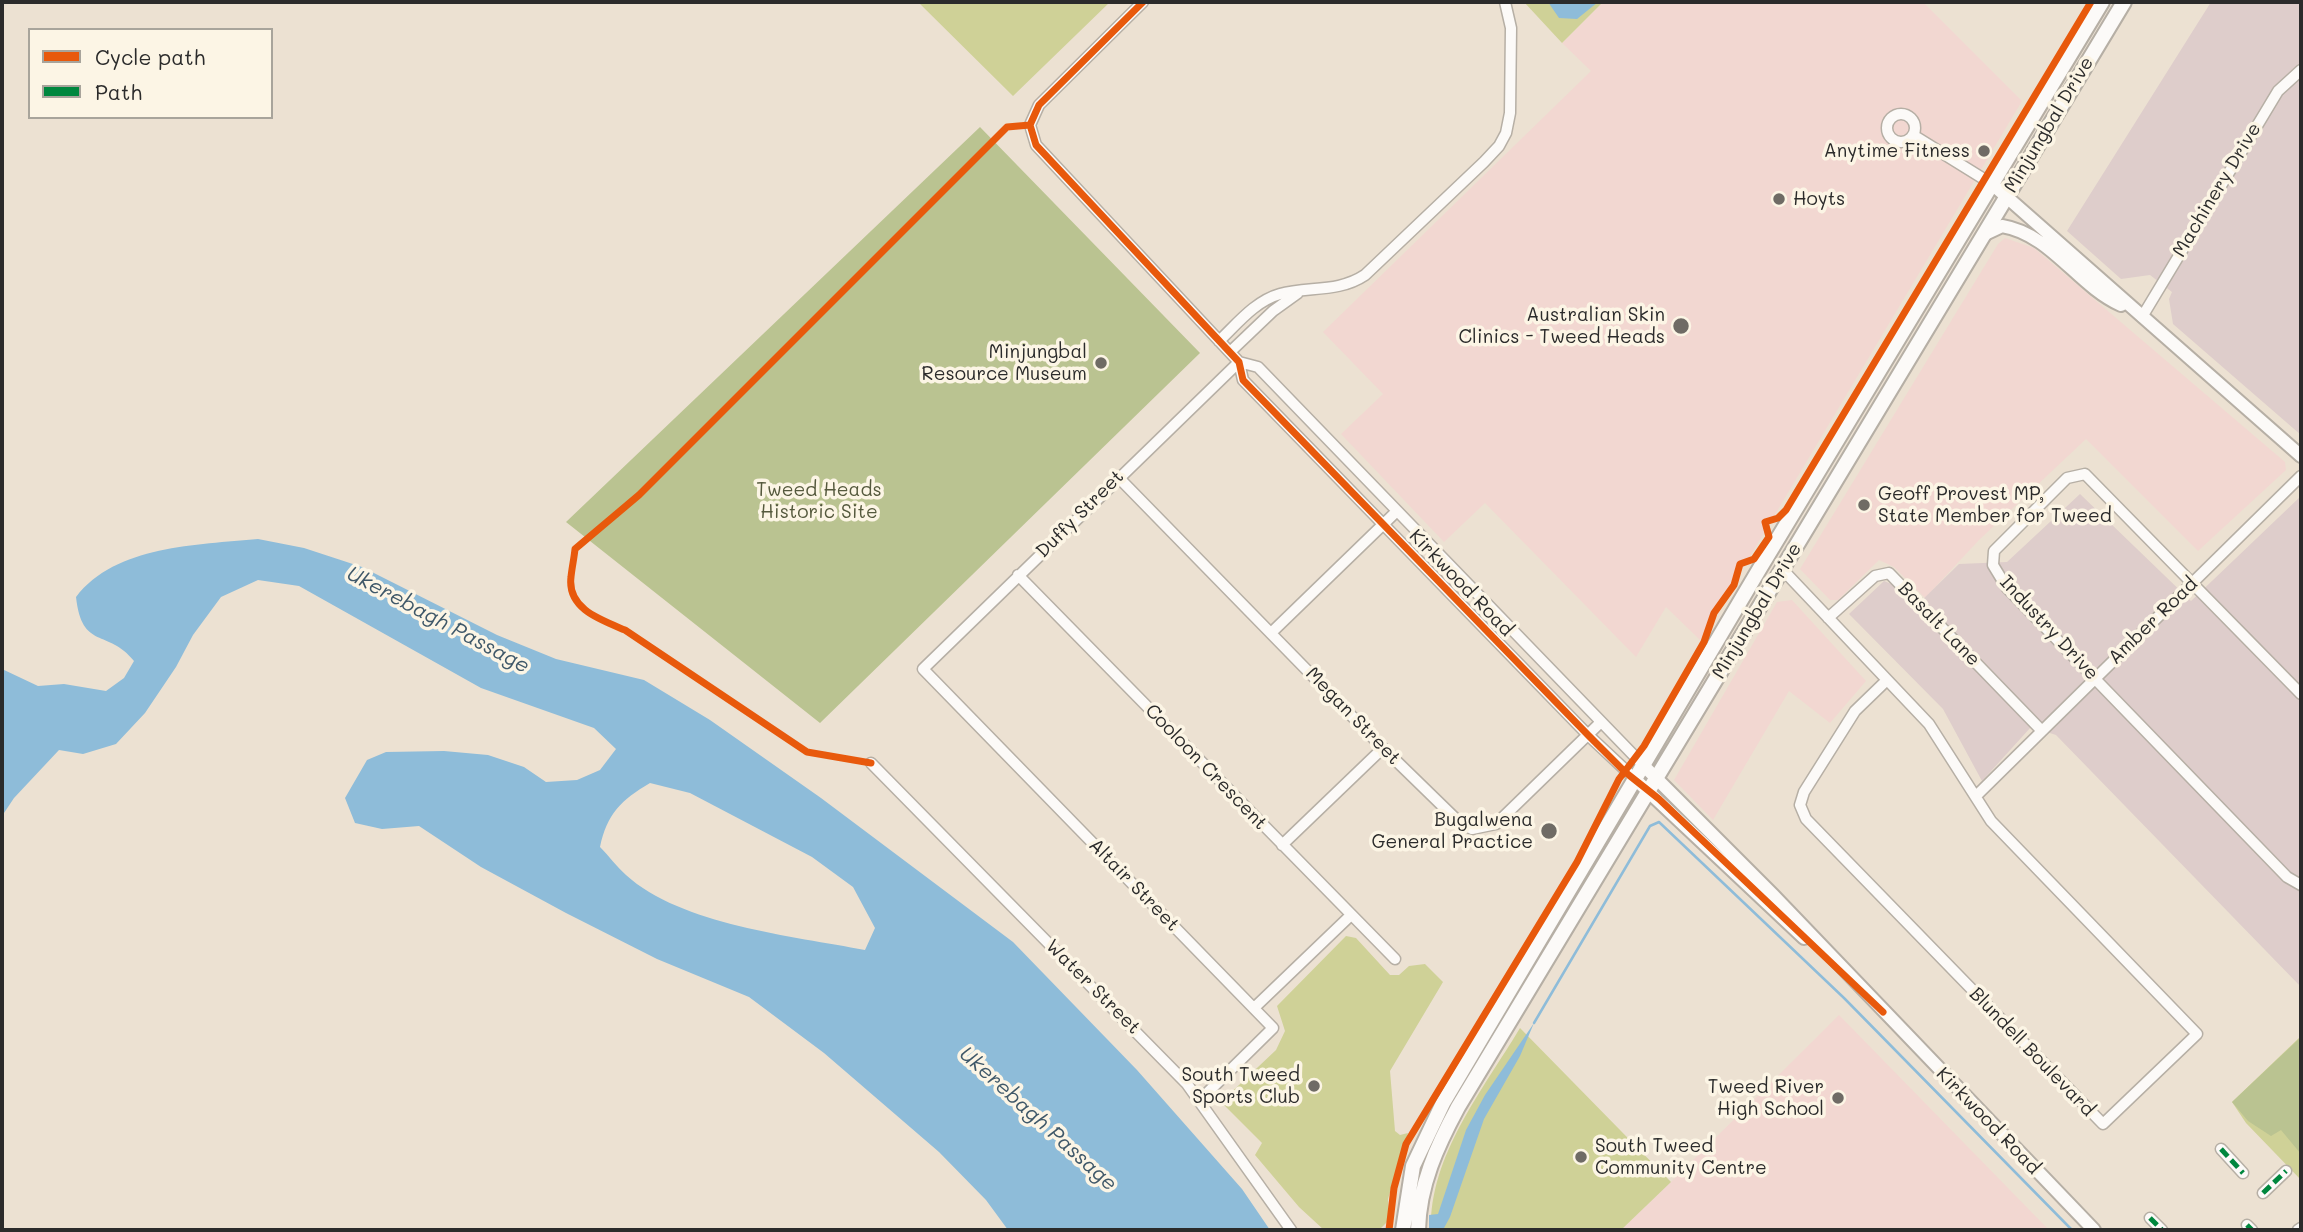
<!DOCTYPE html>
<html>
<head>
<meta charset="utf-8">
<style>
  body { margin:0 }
  #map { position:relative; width:2303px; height:1232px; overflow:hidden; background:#ece1d2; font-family:Mali,sans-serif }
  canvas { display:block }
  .frame { position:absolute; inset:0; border:4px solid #2b2b2b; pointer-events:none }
  .legend { position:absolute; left:28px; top:28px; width:245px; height:91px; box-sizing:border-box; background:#fcf5e5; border:2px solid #a8a49b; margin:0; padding:9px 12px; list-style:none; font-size:21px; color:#2b2b2b }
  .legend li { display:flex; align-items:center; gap:14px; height:35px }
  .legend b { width:35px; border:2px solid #a8a49b }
</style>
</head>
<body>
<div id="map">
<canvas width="2303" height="1232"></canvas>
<div class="frame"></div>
<ul class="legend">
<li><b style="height:9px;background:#e8590c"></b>Cycle path</li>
<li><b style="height:9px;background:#00873e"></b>Path</li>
</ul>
</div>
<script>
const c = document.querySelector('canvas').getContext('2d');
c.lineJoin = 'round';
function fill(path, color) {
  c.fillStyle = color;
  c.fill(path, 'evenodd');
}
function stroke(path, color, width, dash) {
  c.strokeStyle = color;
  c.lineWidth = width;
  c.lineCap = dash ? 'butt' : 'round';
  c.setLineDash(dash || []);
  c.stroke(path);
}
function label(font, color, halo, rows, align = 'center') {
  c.font = font + ' Mali,sans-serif';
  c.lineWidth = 7;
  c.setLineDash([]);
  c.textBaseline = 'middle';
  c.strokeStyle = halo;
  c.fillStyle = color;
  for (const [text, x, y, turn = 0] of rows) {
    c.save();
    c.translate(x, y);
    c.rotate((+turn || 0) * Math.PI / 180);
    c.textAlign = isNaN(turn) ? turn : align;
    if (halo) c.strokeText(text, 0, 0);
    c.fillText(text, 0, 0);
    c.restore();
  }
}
fill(new Path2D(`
  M1603,2h320l99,99 -322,539 -34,-33 -30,50 -151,-154 -41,39 -103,-108 42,-40 -60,-62 268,-261 -29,-28z
  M2005,238l29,10 251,214 1,8 -88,81 -112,-112 -107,101 -54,58 -31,-31 -15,-7 -41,40h-8l-30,-31 198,-325z
  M1792,600l74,81 -36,42 -41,-32 -76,129 -39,-40 103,-178z
  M1839,1015l210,215h-428l50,-48z`), '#f2d7d1');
fill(new Path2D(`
  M2211,2h90v433l-128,-111 -4,-25 3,-7 -22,-17 -29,4 -54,-48z
  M2080,494l111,107 110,-105v491l-245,-252 -25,-8 -49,54 -39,-72 -94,-95 35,-33 10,4 22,21 43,-42 48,-2z`), '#decdcb');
fill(new Path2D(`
  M918,2h192l-97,94z
  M1524,2h79l-41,41z
  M1346,936l10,2 34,37h9l10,-9 16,-2 18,18 -53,89 5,60 5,4 8,-2 -20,66 1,21 -10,10h-55l-25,-23 -44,-52 7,-12 -41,-41 55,-52 9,-19 -8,-25z
  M1520,1028l151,154 -50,48h-190c-2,-74 52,-140 89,-202z
  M2301,1036v144l-55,-57 -14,-21z`), '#cfd197');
fill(new Path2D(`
  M980,127l220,226 -380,370 -254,-201z
  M2301,1037v117l-20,-24 -10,6 -23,-15 -16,-19z`), '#bac391');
fill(new Path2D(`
  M1548,2h50l-21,17 -18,-1z
  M258,539l46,9 58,19 135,68 59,24 88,21 66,40 111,78 192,144 124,128 105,119 28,41h-262l-22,-30 -47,-48 -115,-99 -75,-56 -92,-38 -91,-46 -85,-46 -62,-41 -37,3 -27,-6 -10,-25 22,-38 19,-8 58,-1 44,4 36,12 22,15 31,-2 23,-10 16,-21 -22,-21 -113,-40 -182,-102 -41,-6 -37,17 -28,38 -17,32 -31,46 -29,31 -33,10 -24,-4 -45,48 -12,18v-147l36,17 26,-2 42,7 18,-13 10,-17c-26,-33 -52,-10 -58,-64 40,-52 121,-52 182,-58zM650,783l40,10 122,64 41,30 22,41 -10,22c-72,-14 -184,-25 -239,-75 -9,-8 -17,-19 -26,-28 7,-33 21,-47 50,-64z
  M1534,1023l-14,33 -36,63 -34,98 -6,11 -15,2v-15l9,-1 28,-84 19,-35z`), '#8ebcd9');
stroke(new Path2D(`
  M1534,1023l116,-197 9,-4 185,176 228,232`), '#8ebcd9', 2.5);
const minor = new Path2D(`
  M1143,2l-104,103 -9,20 6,20 203,217 4,18 345,355 48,45
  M1887 128a14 14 0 1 1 28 0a14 14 0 1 1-28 0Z
  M1913,135l79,49
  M2142,317l136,-226 23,-21
  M1219,341c18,-17 36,-40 61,-47 28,-8 58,-1 85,-19l119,-113 15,-16 7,-13 4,-20 1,-85 -6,-26
  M1230,352l43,-41 25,-18
  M1239,362l19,5 386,399
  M1118,477l265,271 77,75 12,6 24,-5 105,-102
  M1782,569l147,155 62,97 206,213 -94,90 -297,-305 -6,-14 4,-13 51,-81 32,-31
  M1018,575l377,384
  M1828,618l47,-42 14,-3 153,158
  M1271,633l126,-122
  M2301,694l-216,-220 -18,4 -73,73 -1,14 14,23 280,289 14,8
  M871,763l316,321 104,146
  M1976,796l325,-320
  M1282,845l101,-97
  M1254,1008l96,-92
  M1200,1100l73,-72 -350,-359 316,-307
  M2221,1149l22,24
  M2263,1193l23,-22
  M2150,1218l12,12
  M2247,1225l5,5
  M2298,1230l3,-2`);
const tertiary = new Path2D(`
  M1992,184l309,272
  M1985,234l17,-8c49,8 76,60 119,79
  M1644,766l129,129 321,335
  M1636,780l168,158`);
const secondary = new Path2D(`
  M1403,1230l10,-64 30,-63 317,-535 342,-566
  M1418,1230c1,-45 19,-84 40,-123l666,-1105`);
stroke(minor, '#b6afa5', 13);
stroke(tertiary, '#b6afa5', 16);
stroke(secondary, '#b6afa5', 18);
stroke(minor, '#fcfaf8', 10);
stroke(tertiary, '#fcfaf8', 12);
stroke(secondary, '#fcfaf8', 14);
stroke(new Path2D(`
  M2221,1149l22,24
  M2263,1193l23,-22
  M2150,1218l12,12
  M2247,1225l5,5`), '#00873e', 5, [10, 5]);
stroke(new Path2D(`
  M1143,2l-104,103 -9,20 6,20 203,217 4,18 345,355 37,37 34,27 224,213
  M871,763l-64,-11 -182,-122c-24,-10 -58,-21 -54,-53 1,-10 3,-18 4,-28l64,-54 368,-368 23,-2
  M1389,1230l5,-42 12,-44 171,-282 42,-83 25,-33 60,-104 10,-29 20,-28 6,-21 14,-5 15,-22 -4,-15 13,-4 8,-8 305,-508`), '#e8590c', 7);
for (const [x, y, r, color] of [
  [1984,151,7,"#6f6b65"],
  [1779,199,7,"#6f6b65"],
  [1681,326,9,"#6f6b65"],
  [1101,363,7,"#6f6b65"],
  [1864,505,7,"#6f6b65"],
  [1549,831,9,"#6f6b65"],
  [1314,1086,7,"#6f6b65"],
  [1838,1098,7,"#6f6b65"],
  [1581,1157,7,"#6f6b65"]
]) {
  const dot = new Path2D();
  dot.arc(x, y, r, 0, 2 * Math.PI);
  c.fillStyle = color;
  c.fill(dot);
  stroke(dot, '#fcf5e5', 2.5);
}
label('19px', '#2b2b2b', '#fcf5e5', [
  ["Minjungbal Drive",2049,125,-59],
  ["Machinery Drive",2217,190,-59],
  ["Duffy Street",1080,514,-45],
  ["Kirkwood Road",1461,583,46],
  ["Minjungbal Drive",1757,611,-59],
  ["Amber Road",2153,621,-44],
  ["Basalt Lane",1939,624,46],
  ["Industry Drive",2049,628,47],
  ["Megan Street",1353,716,46],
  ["Cooloon Crescent",1206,767,46],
  ["Altair Street",1134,885,46],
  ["Water Street",1093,987,45],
  ["Blundell Boulevard",2032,1052,46],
  ["Kirkwood Road",1988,1121,46]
]);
label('19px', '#2b2b2b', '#fcf5e5', [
  ["Anytime Fitness",1970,151],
  ["Hoyts",1793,199,"left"],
  ["Australian Skin",1665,315],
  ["Clinics - Tweed Heads",1665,337],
  ["Minjungbal",1087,352],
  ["Resource Museum",1087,374],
  ["Geoff Provest MP,",1878,494,"left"],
  ["State Member for Tweed",1878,516,"left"],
  ["Bugalwena",1533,820],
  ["General Practice",1533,842],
  ["South Tweed",1300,1075],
  ["Sports Club",1300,1097],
  ["Tweed River",1824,1087],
  ["High School",1824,1109],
  ["South Tweed",1595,1146,"left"],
  ["Community Centre",1595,1168,"left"]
], 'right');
label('19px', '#55593d', '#fcf5e5', [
  ["Tweed Heads",819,490],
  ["Historic Site",819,512]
]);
label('italic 21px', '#3f5869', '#fcf5e5', [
  ["Ukerebagh Passage",438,620,28],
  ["Ukerebagh Passage",1038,1119,42]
]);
</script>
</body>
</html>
